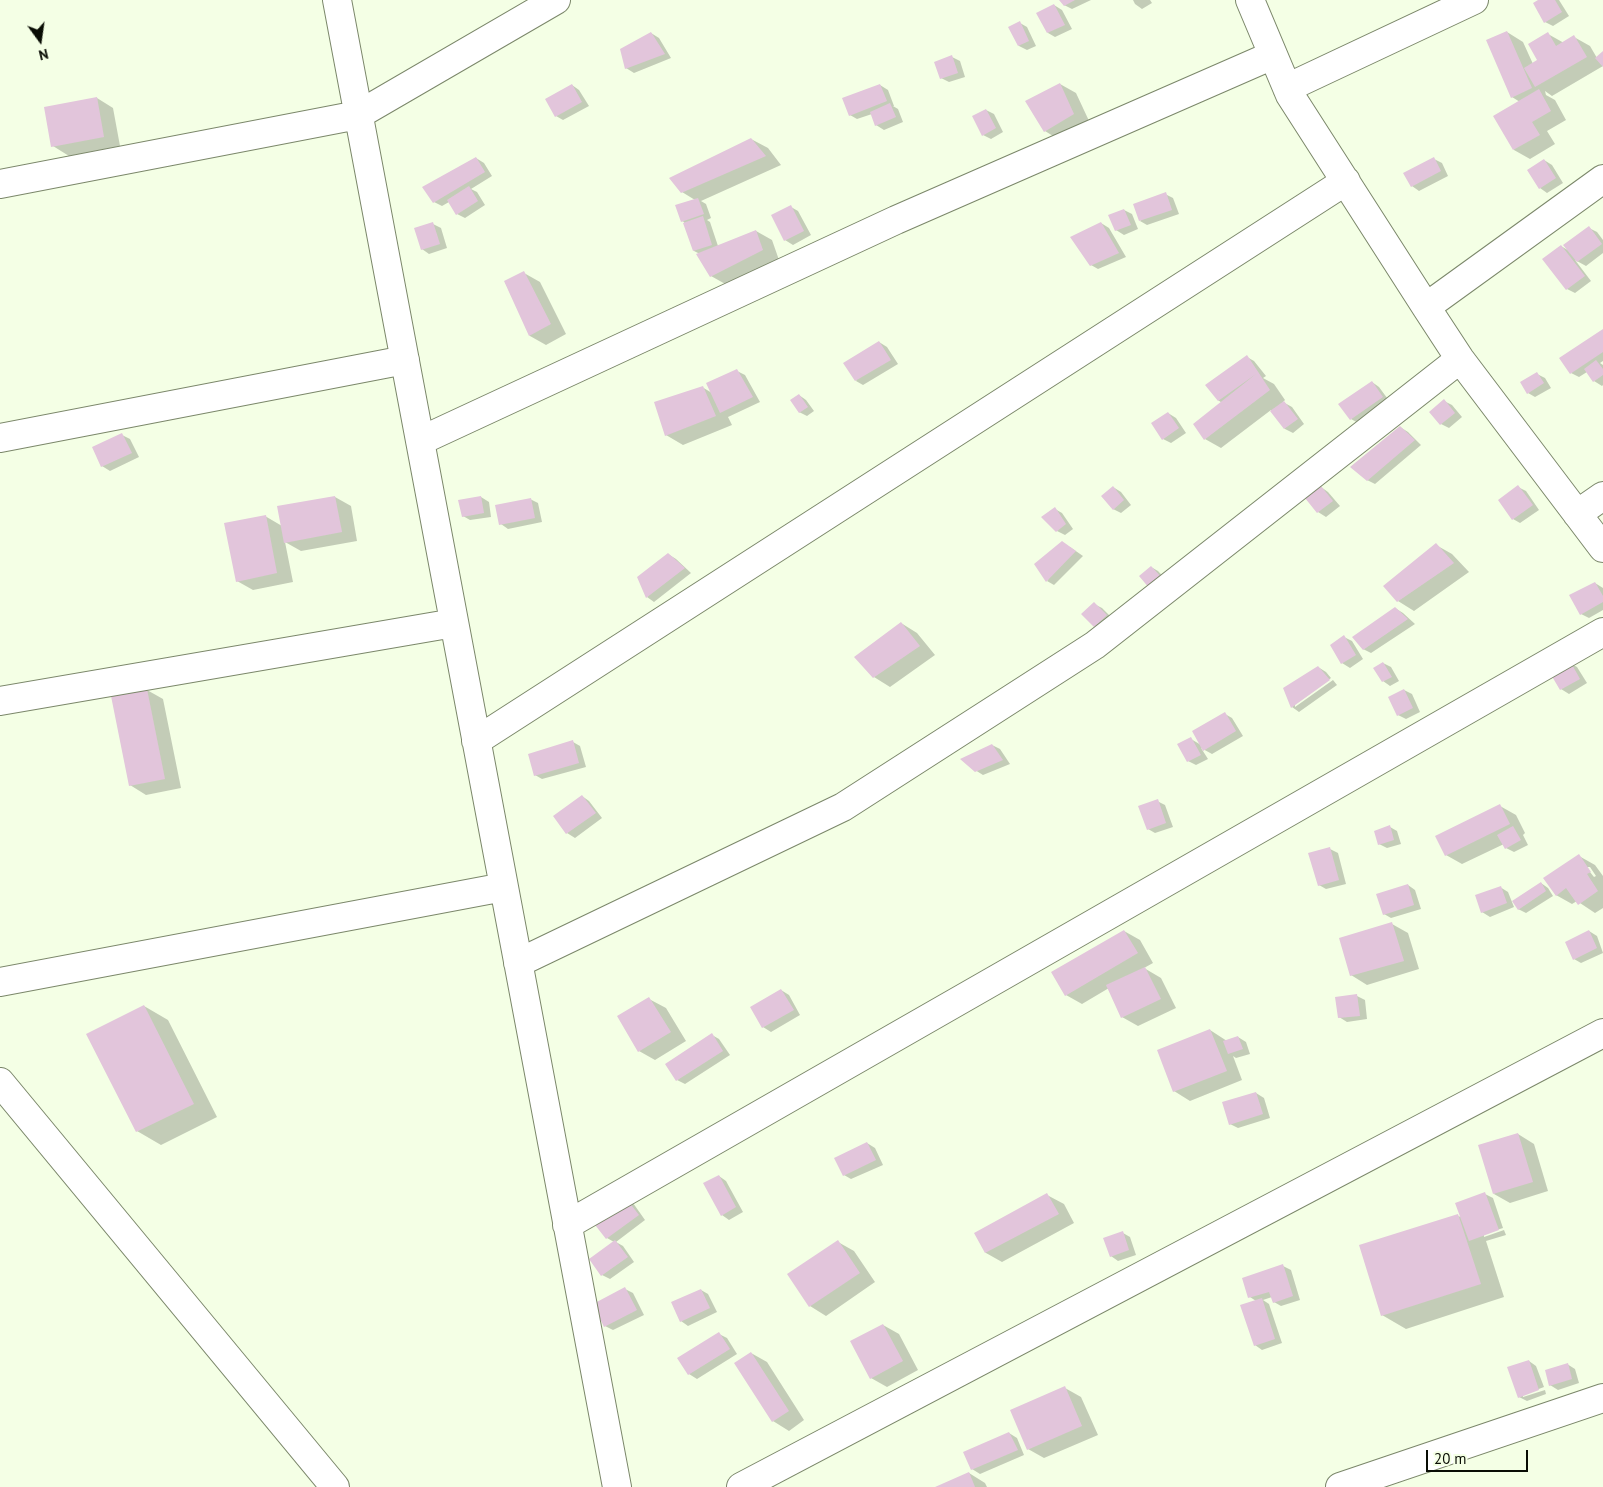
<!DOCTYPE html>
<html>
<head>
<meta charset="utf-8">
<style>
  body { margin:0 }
  #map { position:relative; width:1603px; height:1487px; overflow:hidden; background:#f4ffe5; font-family:"PT Sans",sans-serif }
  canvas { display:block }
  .north { position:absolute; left:15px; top:15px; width:50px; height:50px; -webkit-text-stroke:4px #f4ffe5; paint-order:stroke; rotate:166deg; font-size:14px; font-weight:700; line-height:20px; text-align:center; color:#090d04 }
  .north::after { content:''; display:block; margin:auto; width:18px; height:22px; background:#090d04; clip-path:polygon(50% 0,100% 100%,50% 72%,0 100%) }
  .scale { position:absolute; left:1426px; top:1450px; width:102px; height:22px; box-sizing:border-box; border:2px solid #090d04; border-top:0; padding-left:6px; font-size:15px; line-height:18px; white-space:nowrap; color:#090d04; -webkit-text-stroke:4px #f4ffe5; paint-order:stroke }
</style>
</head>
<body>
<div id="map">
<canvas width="1603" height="1487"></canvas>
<div class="north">N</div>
<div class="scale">20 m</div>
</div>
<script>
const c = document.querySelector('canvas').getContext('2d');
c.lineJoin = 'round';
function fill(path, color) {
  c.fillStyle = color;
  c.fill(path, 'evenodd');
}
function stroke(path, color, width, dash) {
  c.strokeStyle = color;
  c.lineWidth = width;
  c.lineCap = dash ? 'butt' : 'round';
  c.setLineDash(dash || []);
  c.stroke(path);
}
fill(new Path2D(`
  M1061,0h30l-19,9 -8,-4z
  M1133,0h17l2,3 -10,6 -7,-5z
  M1541,0h18l10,16 -16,10 -8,-4z
  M1054,5l8,5 10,19 -17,8 -7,-4z
  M1020,23l7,4 9,19 -9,4 -8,-4 -9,-18z
  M1507,32l16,10 10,22 6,-3 9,-27 16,9 10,-6 16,9 7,12 6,-5v13l-51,30 -7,-5 1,4 9,5 11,20 -19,11 8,13 -25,15 -16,-9 6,-48 -8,-5z
  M651,33l8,5 12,20 -37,15 -8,-5z
  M952,57l8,4 5,16 -16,5 -8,-4z
  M1060,84l16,9 14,30 -29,18 -16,-10z
  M572,85l7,5 10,16 -26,14 -7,-4z
  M880,85l8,5 6,16h-1l5,3 5,13 -19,8 -8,-5 -4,-11 -15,5 -7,-4z
  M97,98l16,10 7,38 -51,10 -16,-10z
  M986,110l8,4 9,18 -12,7 -8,-4z
  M751,139l17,9 13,17 -80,36 5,3 5,14 -4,2 3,2 8,24 38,-15 16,9 7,20 -52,25 -16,-9 -11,-22 -6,-3 -10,-29 -2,-1 13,-21 -13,-8z
  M476,158l8,5 8,13 -21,13 6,3 8,13 -20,13 -8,-4 -8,-12 -7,4 -8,-4z
  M1434,159l8,4 6,13 -29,15 -7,-5z
  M1544,160l8,5 11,18 -16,10 -7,-5z
  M1165,194l8,4 6,16 -32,11 -7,-4z
  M791,207l7,4 13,24 -18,10 -8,-5z
  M1124,210l8,4 6,15 -14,6 -8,-5z
  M1101,223l8,5 17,29 -28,12 -7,-4z
  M433,224l8,4 6,20 -18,6 -7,-5z
  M1589,228l8,4 6,8v13l-17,13 -11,-6 16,21 -16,12 -8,-4 -6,-43 10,6z
  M524,273l16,9 26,52 -20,11 -16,-9 -25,-54z
  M1603,330v31l-3,2 3,2v20l-1,1 -8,-5 -7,-9 -8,5 -8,-4z
  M879,342l8,5 11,17 -35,21 -7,-4z
  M1247,357l7,4 12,15 -3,2 11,6 11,16 -2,2 9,5 12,17 -11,9 -8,-4 -14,-19 -50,38 -16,-9 17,-36 -4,-3z
  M737,371l8,4 15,27 -32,15 4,8 -49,20 -17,-10 -10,-32 46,-16 10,6z
  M1537,374l8,4 6,10 -16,9 -7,-4z
  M1372,382l7,5 11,15 -32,21 -7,-4z
  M799,395l7,5 8,11 -7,5 -8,-4z
  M1444,401l8,4 10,12 -13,11 -8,-4z
  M1168,413l8,5 10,15 -15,10 -8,-4z
  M1400,427l8,5 13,13 -46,39 -8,-4z
  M122,435l8,4 9,18 -29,14 -8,-5z
  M1113,487l8,5 10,13 -10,8 -8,-4z
  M1321,487l7,5 12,14 -14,11 -8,-5 -12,-14z
  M1518,487l8,4 13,19 -19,13 -7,-4z
  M335,497l16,9 6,35 -56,10 -16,-9 8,40 -40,8 -16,-9 28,-65 17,10z
  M481,497l8,5 2,15 -21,3 -7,-4z
  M530,499l8,4 4,19 -34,7 -7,-5z
  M1055,509l7,4 11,16 -8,6 -8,-4z
  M1436,545l16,9 17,18 -55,39 -16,-10z
  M1070,547l13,9 -29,29 -7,-4z
  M668,554l8,5 15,14 -37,29 -7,-5z
  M1151,567l7,4 11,12 -11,9z
  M1595,583l8,5v22l-14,8 -8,-4z
  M1094,604l8,4 12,12 -11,11 -8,-5 -12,-12z
  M1395,608l8,5 12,11 -44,29 -8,-4z
  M901,623l16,10 18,22 -45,32 -16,-10z
  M1344,637l8,4 11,18 -13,9 -8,-5 -11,-18z
  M1383,663l8,4 8,14 -9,5 -7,-5z
  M1570,663l7,4 10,16 -18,11 -8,-5z
  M1318,667l8,5 5,6 -36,26v3l38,-27 4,5 -38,27 -7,-5z
  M147,690l16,9 18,89 -35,7 -16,-10z
  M1404,690l8,4 8,18 -14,7 -8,-4z
  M1225,714l7,4 11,18 -31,18 -11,-6 7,11 -12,6 -8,-4 3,-22 10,6z
  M573,742l7,4 6,21 -44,12 -7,-4z
  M992,745l8,4 10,15 -27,11 -8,-5z
  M582,796l7,5 13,17 -27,20 -8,-5z
  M1157,801l8,4 8,22 -18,6 -7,-4z
  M1500,806l16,9 9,18 -2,2 5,10 -14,7 -8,-4 -2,-4 -42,20 -16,-9z
  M1390,827l7,4 4,13 -14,4 -8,-4z
  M1330,849l8,4 8,31 -20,5 -7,-4z
  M1579,856l16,9 8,11v32l-8,5 -18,-12 -5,3 -16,-9zM1586,867h4l6,9 -2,1z
  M1541,883l7,5 5,8 -27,17 -8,-4z
  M1408,885l7,5 6,19 -30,9 -7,-4z
  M1500,887l8,5 6,15 -24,10 -8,-5z
  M1392,924l16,9 11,36 -52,16 -16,-10z
  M1124,931l16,9 13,23 -9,5 17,10 15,30 -38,18 -16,-9 -13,-29 -27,16 -16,-9z
  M1589,931l8,5 6,17 -22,10 -7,-4z
  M781,990l8,5 11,20 -29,17 -8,-5 -11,-20z
  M1357,996l8,4 2,19 -20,3 -8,-5z
  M649,999l17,9 20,33 -31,19 -16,-9z
  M144,1006l24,14 49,97 -56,28 -24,-14z
  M1210,1030l17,11 11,-4 8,5 4,12 -14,4 -3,-2 9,24 -52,21 -16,-10z
  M712,1035l7,4 11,16 -45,29 -8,-4z
  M1256,1093l8,5 6,20 -32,10 -8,-4z
  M1518,1134l16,10 14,47 -38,12 -16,-9z
  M867,1143l8,5 8,17 -32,14 -7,-4z
  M719,1176l7,5 17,31 -14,8 -7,-5z
  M1485,1194l8,4 10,30 -19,6v3l20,-7 2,5 -20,6 18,56 -98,32 -24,-14 76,-99 3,1z
  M1047,1195l17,9 10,19 -72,39 -16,-9 -10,-20z
  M633,1203l12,17 -29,22 7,4 11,16 -24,17 -8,-4 12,-33 -7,-4 -13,-17z
  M1123,1233l7,4 6,18 -18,6 -7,-5z
  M838,1242l16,9 21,31 -49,34 -16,-10z
  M1283,1266l8,4 9,30 -19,6 -7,-4 -2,-5 -9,3 6,4 13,39 -20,7 -7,-5 1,-44 -6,-4z
  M625,1289l8,4 11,22 -31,15 -8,-4z
  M701,1290l7,4 9,18 -29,14 -7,-5z
  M883,1325l16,9 19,36 -31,17 -16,-9z
  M719,1334l8,4 10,16 -40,25 -8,-5z
  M751,1353l16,9 37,58 -15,11 -16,-10z
  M1529,1361l7,5 8,21 -21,8v2l22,-7 1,4 -19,7 -8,-4z
  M1567,1364l8,5 4,14 -21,7 -8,-5z
  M1065,1388l16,9 17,38 -54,23 -16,-9z
  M1009,1433l8,5 7,17 -44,19 -8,-5z
  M969,1473l16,10 2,4h-49z`), '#0003');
fill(new Path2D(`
  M1059,0h16l-11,6z
  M1538,0h17l7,12 -18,11 -11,-20z
  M1054,4l11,21 -18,8 -11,-20z
  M1020,21l9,20 -11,5 -10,-19z
  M1507,31l25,57 -21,10 -25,-58z
  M651,32l14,22 -40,15 -5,-20z
  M1548,32l8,14 18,-11 13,22 -52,30 -11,-19 13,-8 -9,-16z
  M1603,51v16l-8,-9z
  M952,55l6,18 -18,6 -6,-17z
  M1060,83l14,31 -30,18 -19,-31z
  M572,84l10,18 -27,15 -10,-18z
  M880,84l7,17 -38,15 -7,-18z
  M1539,89l12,22 -19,11 8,13 -27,15 -20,-34z
  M97,97l7,40 -53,10 -7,-40z
  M890,103l6,14 -21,9 -5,-14z
  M986,109l10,19 -14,8 -10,-20z
  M751,138l15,18 -85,37 -12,-15z
  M476,157l9,15 -52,31 -11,-16z
  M1434,157l7,14 -30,16 -8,-14z
  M1544,159l12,19 -17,11 -12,-19z
  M469,186l9,15 -22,14 -9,-15z
  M1166,192l6,18 -33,11 -6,-17z
  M698,198l6,16 -23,8 -6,-17z
  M791,205l13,26 -20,10 -13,-26z
  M1124,209l7,16 -16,6 -7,-16z
  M703,216l9,29 -19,6 -10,-28z
  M433,222l7,22 -19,6 -7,-22z
  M1101,222l18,31 -29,13 -20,-29z
  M1589,226l13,18 -25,18 -14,-17z
  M756,230l7,20 -53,27 -14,-23z
  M1561,245l24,31 -19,14 -24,-31z
  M524,271l27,53 -22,12 -25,-55z
  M1603,329v23l-33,22 -11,-16z
  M879,341l12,19 -36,21 -12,-18z
  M1247,355l23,35 -66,50 -11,-16 63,-50 -38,27 -13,-16z
  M1596,360l7,9v6l-10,7 -9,-13z
  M737,369l16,28 -33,16 -14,-30z
  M1537,372l7,11 -17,11 -7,-12z
  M1372,381l11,16 -33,23 -12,-16z
  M703,386l13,30 -51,20 -11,-34z
  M799,394l9,13 -9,6 -9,-13z
  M1444,399l11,14 -15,12 -11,-13z
  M1284,401l14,18 -14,10 -14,-18z
  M1168,412l11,16 -17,12 -11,-17z
  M1400,426l15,14 -48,41 -17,-14z
  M122,433l10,20 -31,14 -9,-20z
  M1518,485l15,20 -21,15 -14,-20z
  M1113,486l11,14 -11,10 -12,-14z
  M1321,486l12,15 -16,12 -12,-15z
  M335,496l7,36 -58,11 -7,-37z
  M481,496l3,17 -22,4 -4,-17z
  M531,498l4,20 -36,7 -4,-20z
  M1055,507l11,17 -10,8 -15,-15z
  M266,515l11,58 -41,9 -12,-59z
  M1062,541l14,10 -30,31 -12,-18z
  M1436,543l18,20 -57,39 -14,-16z
  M668,553l17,15 -39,30 -9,-21z
  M1151,566l11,12 -12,11 -11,-13z
  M1595,582l8,14v6l-23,13 -11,-20z
  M1094,602l13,13 -13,12 -13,-13z
  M1395,607l13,12 -45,31 -11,-13z
  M901,622l19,24 -47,32 -19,-21z
  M1344,635l12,20 -15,9 -11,-19z
  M1570,661l10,18 -20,11 -10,-17z
  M1383,662l9,15 -10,5 -9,-14z
  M1318,666l12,14 -39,28 -8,-20z
  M147,689l18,90 -36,7 -18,-90z
  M1404,689l9,19 -16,8 -9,-19z
  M1225,712l11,19 -33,20 -11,-20z
  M1191,737l10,18 -14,7 -10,-18z
  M573,740l6,23 -45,13 -6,-22z
  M992,744l11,16 -28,12 -15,-13z
  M582,795l14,18 -30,21 -13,-18z
  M1158,799l8,24 -19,7 -9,-24z
  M1500,804l10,20 -65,32 -10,-20z
  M1390,825l4,15 -16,5 -4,-14z
  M1513,826l8,14 -16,9 -8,-14z
  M1330,847l9,33 -21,6 -10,-33z
  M1579,854l12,18 -4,2 11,17 -20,14 -12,-17 -10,8 -13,-18z
  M1541,882l5,9 -28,19 -6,-9z
  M1408,884l6,21 -31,10 -7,-21z
  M1501,886l6,17 -26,10 -6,-18z
  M1392,922l12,39 -54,15 -11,-38z
  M1124,930l14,23 -73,43 -14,-24z
  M1589,930l8,18 -24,12 -8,-18z
  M1145,967l16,32 -40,19 -15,-33z
  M781,989l13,21 -32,18 -12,-21z
  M1357,994l3,22 -22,2 -3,-21z
  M649,997l22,35 -33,20 -21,-36z
  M144,1005l50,99 -58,28 -50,-98z
  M1210,1029l17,42 -54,21 -16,-42z
  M712,1033l11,18 -47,30 -11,-17z
  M1238,1036l5,13 -15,5 -5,-13z
  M1256,1092l7,22 -34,11 -7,-23z
  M1518,1133l15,49 -40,12 -15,-49z
  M867,1142l9,18 -33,16 -9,-18z
  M719,1175l17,32 -15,9 -18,-33z
  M1485,1192l14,38 -30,11 -14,-38z
  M1047,1193l12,21 -74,39 -11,-20z
  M625,1197l14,18 -33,24 -14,-18z
  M1458,1214l23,70 -100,32 -22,-71z
  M1123,1231l6,19 -19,7 -7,-19z
  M615,1240l13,17 -27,19 -12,-17z
  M838,1240l22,33 -51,34 -22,-33z
  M1283,1264l10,32 -20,7 -4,-11 -21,6 -6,-20z
  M625,1287l12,23 -33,17 -11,-23z
  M701,1289l9,19 -30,14 -9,-20z
  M1262,1298l13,41 -21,7 -14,-41z
  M883,1324l20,37 -33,18 -20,-38z
  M719,1332l11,17 -42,26 -11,-17z
  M751,1352l38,59 -17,11 -38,-59z
  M1529,1360l10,30 -21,8 -11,-31z
  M1568,1363l4,16 -23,7 -4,-16z
  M1065,1386l17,40 -55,24 -17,-40z
  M1009,1432l9,18 -47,20 -8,-18z
  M969,1472l6,15h-40z`), '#e2c5db');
const minor = new Path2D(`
  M337,0l280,1487
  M1250,0l40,95 136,212 34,52 143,189
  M1287,88l187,-88
  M0,184l358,-69 198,-115
  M1426,307l177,-128
  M0,438l405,-78
  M420,441l476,-221 377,-165
  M1577,514l26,-18
  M0,701l454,-78
  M476,741l870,-560
  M518,963l325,-156 252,-162 365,-286
  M0,982l504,-95
  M567,1225l1036,-593
  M741,1487l862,-454
  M1340,1487l263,-89`);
const tertiary = new Path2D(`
  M0,1082l335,405`);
stroke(minor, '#7b876a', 30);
stroke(tertiary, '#7b876a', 30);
stroke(minor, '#fff', 28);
stroke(tertiary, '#fff', 28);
</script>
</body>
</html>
